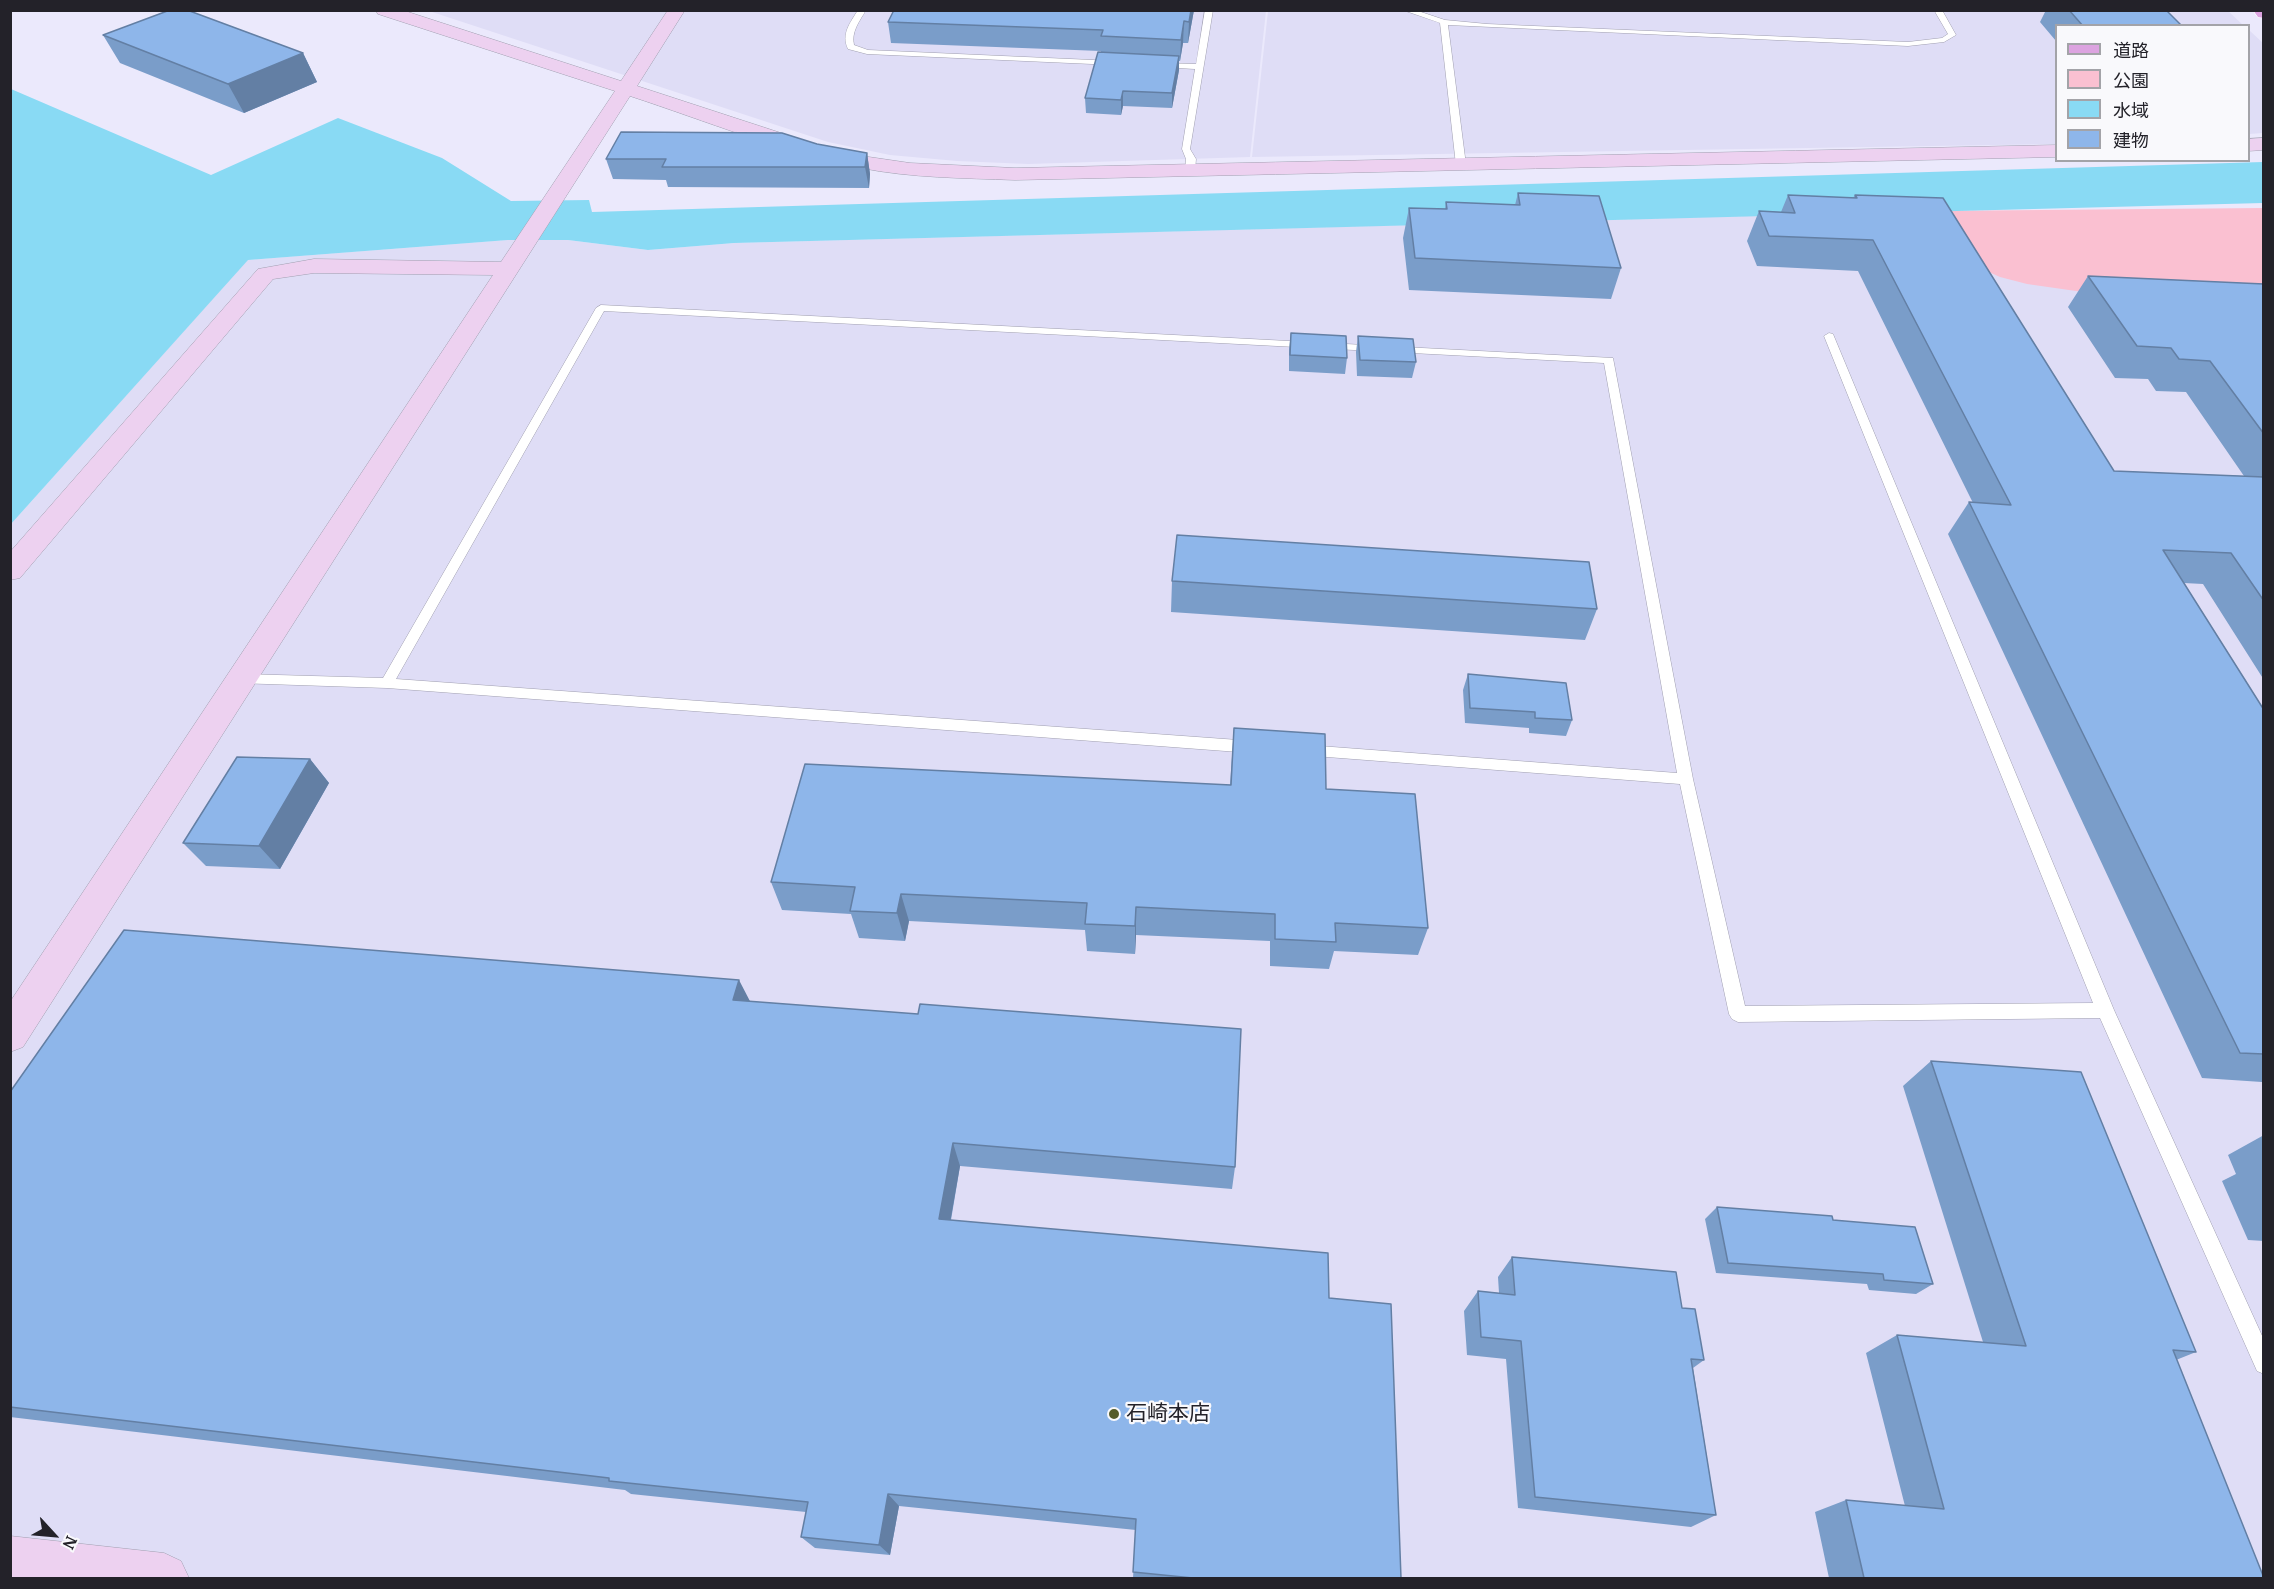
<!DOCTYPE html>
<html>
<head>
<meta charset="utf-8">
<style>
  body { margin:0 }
  #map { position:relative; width:2274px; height:1589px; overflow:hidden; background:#ebe9fc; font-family:"PT Serif","Noto Sans JP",serif }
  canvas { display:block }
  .frame { position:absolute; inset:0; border:12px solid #232229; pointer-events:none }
  .legend { position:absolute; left:2055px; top:24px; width:195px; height:138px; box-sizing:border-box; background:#f9f9fc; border:2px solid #a3a3a8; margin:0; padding:8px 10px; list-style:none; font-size:18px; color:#232229 }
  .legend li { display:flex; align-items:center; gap:12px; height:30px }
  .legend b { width:30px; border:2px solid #a3a3a8 }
  .north { position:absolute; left:24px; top:1505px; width:60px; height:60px; -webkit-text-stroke:4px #f9f9fc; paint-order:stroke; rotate:116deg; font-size:16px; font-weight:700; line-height:24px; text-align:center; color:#232229 }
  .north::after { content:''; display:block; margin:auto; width:21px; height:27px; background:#232229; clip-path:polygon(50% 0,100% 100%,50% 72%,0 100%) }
</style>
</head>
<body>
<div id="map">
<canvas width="2274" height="1589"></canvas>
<div class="frame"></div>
<ul class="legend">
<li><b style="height:8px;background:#dca3e0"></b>道路</li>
<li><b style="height:16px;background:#fac0d1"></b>公園</li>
<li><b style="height:16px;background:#89daf4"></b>水域</li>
<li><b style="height:16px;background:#8eb6ea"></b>建物</li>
</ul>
<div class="north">N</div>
</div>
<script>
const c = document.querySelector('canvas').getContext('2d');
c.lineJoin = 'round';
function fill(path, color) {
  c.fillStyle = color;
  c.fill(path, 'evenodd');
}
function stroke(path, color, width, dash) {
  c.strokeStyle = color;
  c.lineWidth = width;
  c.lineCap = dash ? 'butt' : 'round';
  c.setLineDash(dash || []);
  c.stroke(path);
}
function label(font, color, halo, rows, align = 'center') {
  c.font = font + ' "PT Serif","Noto Sans JP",serif';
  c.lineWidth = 4.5;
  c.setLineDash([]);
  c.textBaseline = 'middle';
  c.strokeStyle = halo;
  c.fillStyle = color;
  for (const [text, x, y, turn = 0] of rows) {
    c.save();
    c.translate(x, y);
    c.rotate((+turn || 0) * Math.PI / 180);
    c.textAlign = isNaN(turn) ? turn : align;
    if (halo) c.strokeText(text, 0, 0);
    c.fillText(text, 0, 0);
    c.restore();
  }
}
fill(new Path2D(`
  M2227,10l16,15 -187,1v118l-804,13 16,-146z
  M429,11h837l-16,146 -222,7 -71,-3 -67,-6 -62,-13z
  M2249,30l15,14 -1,89 -14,1z
  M1931,211l332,89v1278h-2252v-1054l236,-264 261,-20h60l80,10 86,-7z`), '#dfddf6');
fill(new Path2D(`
  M2263,208v92l-159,-5 -77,-11 -27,-7 -20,-9 -49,-57z`), '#fac0d1');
fill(new Path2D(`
  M11,89l200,86 127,-57 104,40 69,43 78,-1 3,12 1671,-50v41l-1529,40 -86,7 -80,-10h-60l-260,20 -237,264z`), '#89daf4');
const lane = new Path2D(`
  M858,10h8c-7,12 -15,22 -12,35l14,5 247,11 4,2 -4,2 -248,-11 -19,-5c-7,-15 2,-26 10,-39z
  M1205,10h8l-23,139 6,10 -1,11 -5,3 -5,-3 1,-11 -4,-10 13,-80 -35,-2 -4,-2 4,-2 36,1z
  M1403,10h12l30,10 42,4 421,18 34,-4 6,-4 -14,-24h8l14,25 -12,7 -36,4 -460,-21 18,140 -5,3 -5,-3 -16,-142z
  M601,305l1012,53 80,421 52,227 348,-3 -269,-667 5,-3 4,1 281,676 150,330v34l-7,-3 -157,-353 -362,4 -6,-3 -3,-5 -49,-230 -379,-29 -2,-4 2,-4 5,-2 371,28 -73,-410 -1000,-52 -208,368 856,62 5,2 2,4 -2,4 -5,2 -865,-65 -150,-5 -2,-4 7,-5 141,4 213,-370z`);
const secondary = new Path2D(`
  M376,10h26l219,71 47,-71h17l-48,76 190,62 35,8 48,7 105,5 1041,-23v12l-1041,23c-51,-2 -104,-2 -154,-12 -79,-16 -155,-47 -231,-72l-607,951 -13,5v-50l483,-727 -179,-2 -41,6 -253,299 -10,2v-28l248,-283 56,-10 187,3 114,-171 -237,-77z
  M2264,138v12l-16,1v-12z
  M10,1536l154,17 17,8 8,17h-179z`);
const primary = new Path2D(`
  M2253,10h11v8l-6,-1z`);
stroke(lane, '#a1a0b1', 1);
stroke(secondary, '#a1a0b1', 1);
stroke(primary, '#fff', 1);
fill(lane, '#fff');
fill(secondary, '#edd1f0');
fill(primary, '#dca3e0');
fill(new Path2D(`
  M1194,10l-6,33h-5l-3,18h-1v9l-7,38 -49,-2 -2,9 -35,-2 -1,-15 16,-47 -210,-8 -3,-21z
  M2046,10h120l16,16h-126v15l-16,-19z
  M103,35l200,18 14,29 -73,31 -124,-50z
  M817,144l50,9 3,21 -1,14 -201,-1 -2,-7 -53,-1 -7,-20z
  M1518,193l103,75 -10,31 -202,-9 -6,-52 6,-30 36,1 1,-7 69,3z
  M1788,195l65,3 2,-3 259,276 130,5 -58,-84 -30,-1 -8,-12 -33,-1 -47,-71 20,-31 176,8v396l-61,-96 -19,-1 80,127v376l-2,-4 -60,-4 -254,-544 21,-32 4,1 -115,-232 -101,-5 -10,-25 12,-30 22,1z
  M1291,333l56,25 -2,16 -56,-3v-22z
  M1358,336l58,26 -4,16 -55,-2 -1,-24z
  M1172,581l425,28 -12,31 -414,-28z
  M1468,674l104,46 -6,16 -37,-3v-5l-64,-5 -2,-33z
  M1234,728l92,61 102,139 -10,27 -84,-4 -5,18 -59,-3v-25l-134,-6 -1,19 -48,-3 -2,-21 -176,-9 -4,20 -46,-3 -8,-24 -69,-4 -11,-28 459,-97z
  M310,759l19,24 -49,86 -74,-3 -23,-23z
  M750,1001l485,166 -3,22 -272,-23 -9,54 378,78 72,280h-268l3,-48 -237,-24 -9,49 -75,-7 -14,-11 5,-25 -175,-18 -6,-4 -615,-73v-325z
  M1931,1061l265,291 -20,8 88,218h-435l-14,-66 31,-12 59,6 -39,-153 31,-18 86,7 -80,-256z
  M2264,1135v106l-16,-1 -26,-59 14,-7 -8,-19z
  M1717,1207l116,13 100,64 -17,10 -47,-4 -2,-6 -151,-11 -11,-54z
  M1512,1257l170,51 22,52 -11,8 23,147 -25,12 -173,-19 -12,-149 -39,-4 -3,-44 14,-20 21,2 -1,-16z`), '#7a9dc9');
fill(new Path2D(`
  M1191,10h3l-6,33 1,-21z
  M1184,21l-1,22 -3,18 1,-21z
  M303,53l14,29 -73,31 -16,-29z
  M1179,56v14l-7,38v-15z
  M1123,91v15l-2,9v-15z
  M867,153l3,21 -1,14 -4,-21z
  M310,759l19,24 -49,86 -21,-23z
  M901,894l8,27 -4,20 -8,-28z
  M1136,907v28l-1,19v-28z
  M739,980l14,27 -20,-7z
  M953,1143l7,23 -13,74 -8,-21z
  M888,1494l11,12 -9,49 -11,-10z`), '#637fa4');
const building = new Path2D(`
  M170,10h17l116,43 -75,31 -125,-49z
  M894,10h297l-2,12 -5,-1 -3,19 -80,-4 2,-6 -215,-8z
  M2069,10h97l16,16h-99z
  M1098,52l81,4 -7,37 -49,-2 -2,9 -36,-2z
  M621,132l161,1 35,11 50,9 -2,14h-203l4,-8h-60z
  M1518,193l81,3 22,72 -206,-10 -6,-50 38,1 -1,-7 74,3z
  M1788,195l69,3 -2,-3 88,3 171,273 150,6v124l-33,-48 -68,-3 101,160v344l-24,-1 -271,-551 42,3 -138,-265 -104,-4 -10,-25 36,2z
  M2088,276l176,8v150l-54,-73 -31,-2 -8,-11 -34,-2z
  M1291,333l55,3 1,22 -57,-3z
  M1358,336l55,3 3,23 -56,-2z
  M1177,535l412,27 8,47 -425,-28z
  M1468,674l98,9 6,37 -37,-2v-6l-65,-4z
  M1234,728l91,6 1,55 89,5 13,134 -93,-5 1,19 -61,-3v-25l-139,-7 -1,19 -50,-2 2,-21 -186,-9 -4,19 -47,-2 5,-24 -84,-5 34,-118 426,21z
  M237,757l73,2 -51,87 -76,-3z
  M124,930l615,50 -6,20 185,14 2,-10 321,25 -6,138 -282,-24 -14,76 389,34 1,45 62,6 10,274h-208l-60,-6 3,-53 -248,-25 -9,51 -78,-8 7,-35 -199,-21v-3l-599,-71v-315z
  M1931,1061l150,11 115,280 -23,-2 91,228h-400l-18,-78 98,9 -47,-174 129,11z
  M1717,1207l115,9 1,4 82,7 18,57 -49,-4 -1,-6 -155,-11z
  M1512,1257l164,15 6,36 13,1 9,51 -13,-1 25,156 -181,-18 -14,-156 -40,-4 -3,-46 37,4z`);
fill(building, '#8eb6ea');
stroke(building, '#637fa4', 1.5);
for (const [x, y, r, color] of [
  [1114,1414,6,"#545b29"]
]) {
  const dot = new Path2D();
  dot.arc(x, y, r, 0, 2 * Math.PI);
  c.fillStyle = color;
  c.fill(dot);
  stroke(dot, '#f9f9fc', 2);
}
label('21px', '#232229', '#f9f9fc', [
  ["石崎本店",1126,1414]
], 'left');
</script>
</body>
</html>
